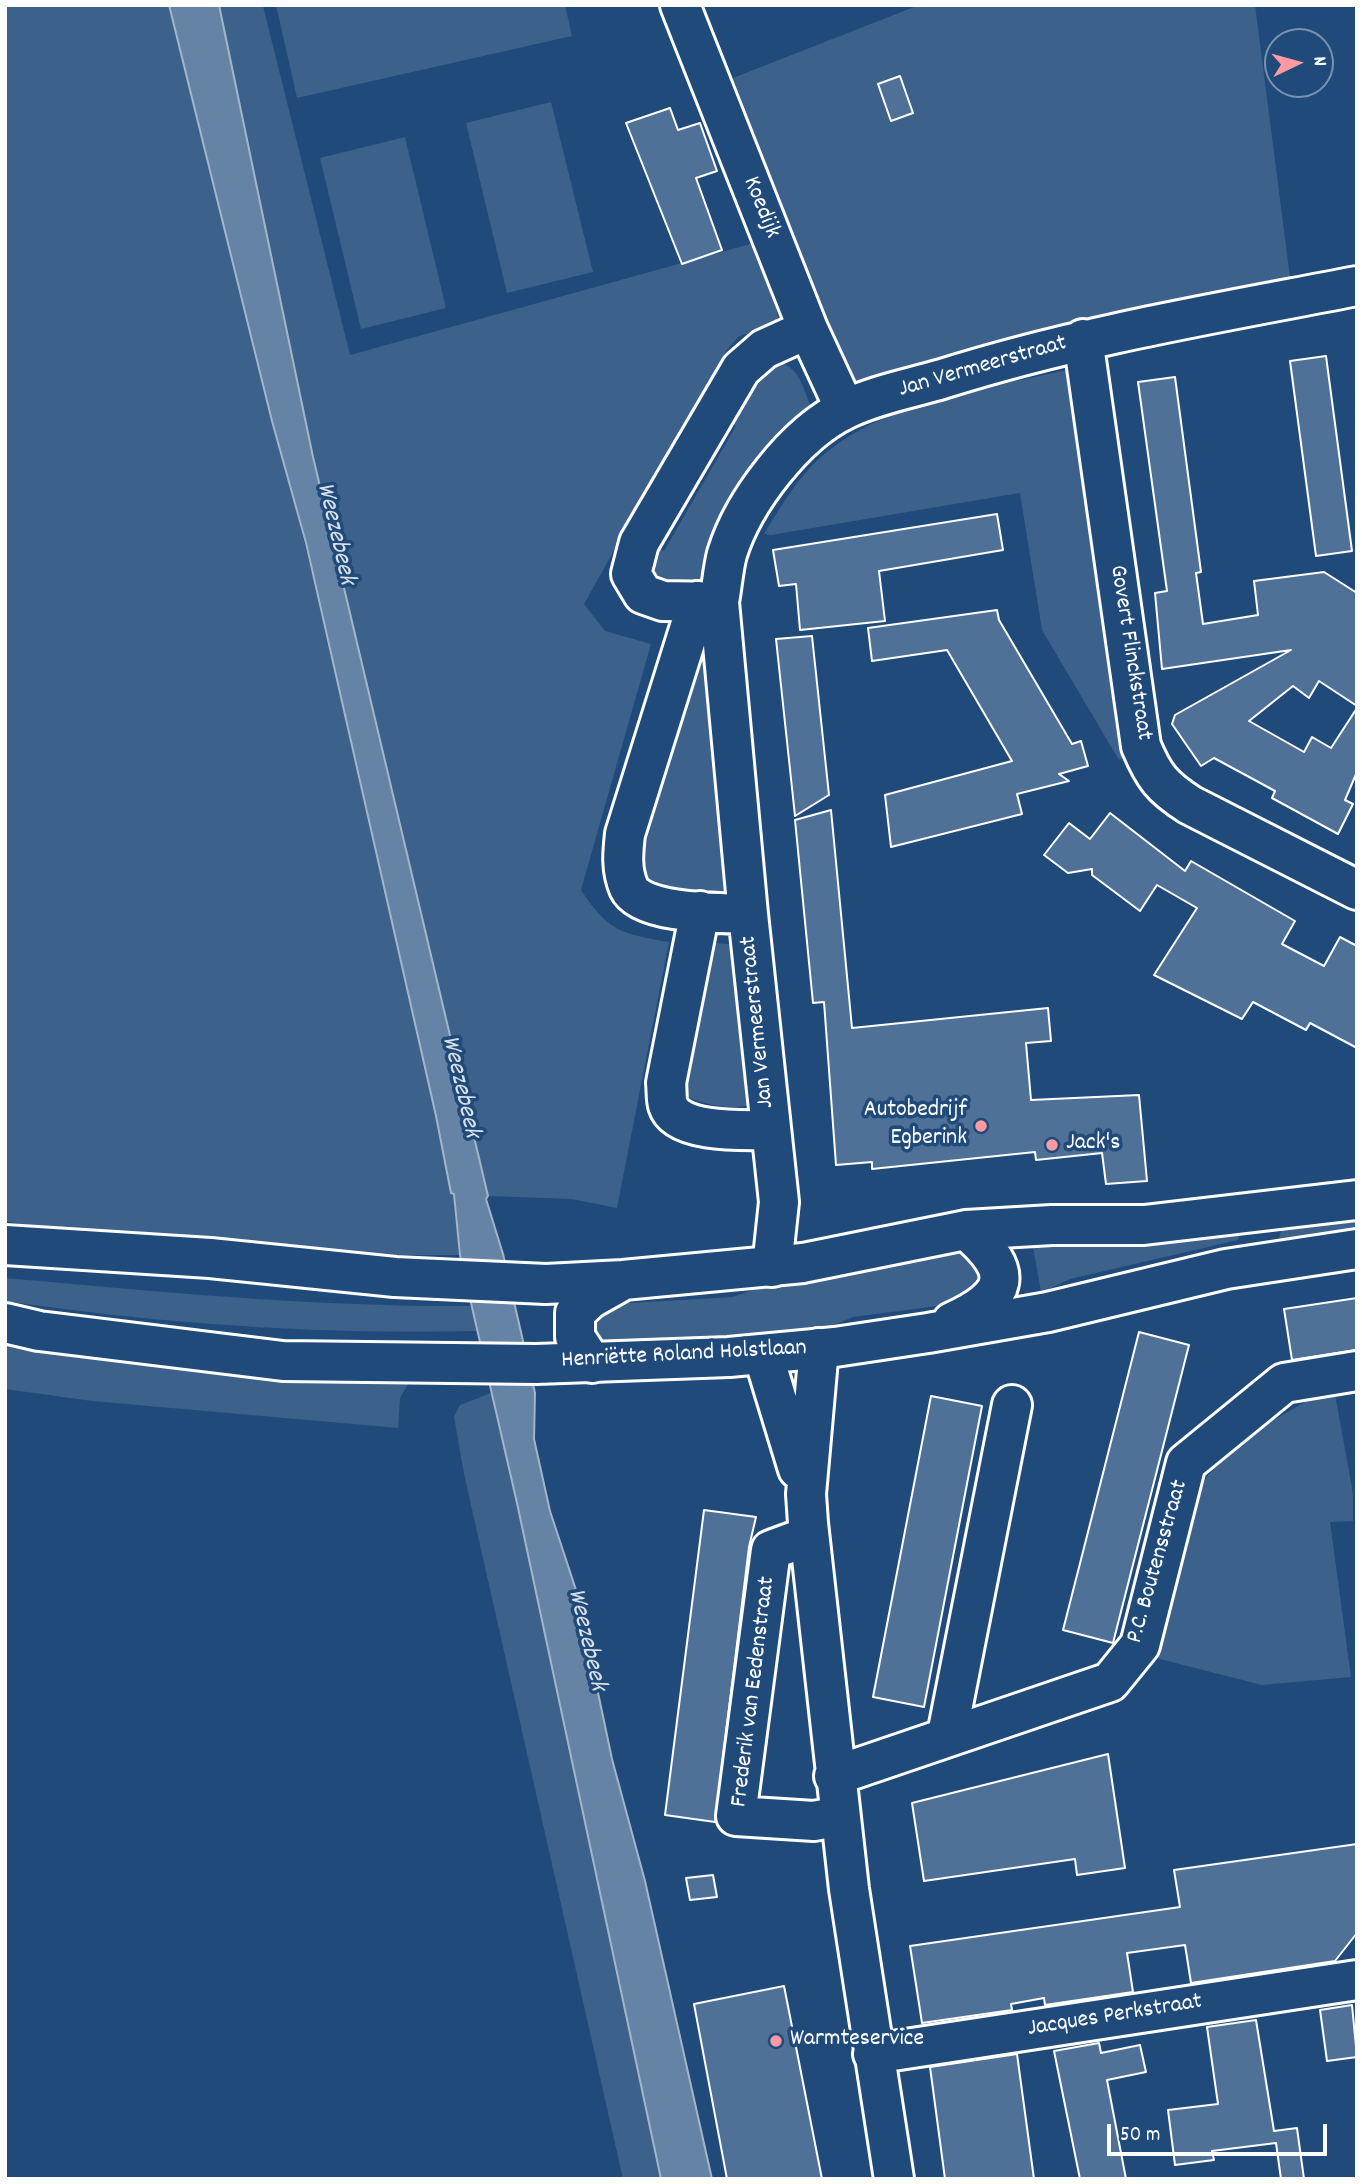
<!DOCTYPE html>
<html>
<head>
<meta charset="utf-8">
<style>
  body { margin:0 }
  #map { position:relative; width:1362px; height:2184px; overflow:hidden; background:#1f4a7a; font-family:Dekko,sans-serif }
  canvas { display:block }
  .frame { position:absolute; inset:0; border:7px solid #fff; pointer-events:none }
  .north { position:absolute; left:1264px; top:28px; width:70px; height:70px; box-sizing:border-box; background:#1f4a7a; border:2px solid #7992af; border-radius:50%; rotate:85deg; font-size:19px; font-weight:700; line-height:28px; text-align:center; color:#fff }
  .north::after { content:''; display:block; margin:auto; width:24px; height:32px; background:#ff9aa2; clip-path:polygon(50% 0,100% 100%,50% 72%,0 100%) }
  .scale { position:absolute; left:1107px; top:2124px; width:220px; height:32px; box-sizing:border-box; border:4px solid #fff; border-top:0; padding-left:9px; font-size:21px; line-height:24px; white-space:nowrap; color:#fff; -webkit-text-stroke:5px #1f4a7a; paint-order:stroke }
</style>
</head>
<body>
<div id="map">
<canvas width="1362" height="2184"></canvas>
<div class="frame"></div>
<div class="north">N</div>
<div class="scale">50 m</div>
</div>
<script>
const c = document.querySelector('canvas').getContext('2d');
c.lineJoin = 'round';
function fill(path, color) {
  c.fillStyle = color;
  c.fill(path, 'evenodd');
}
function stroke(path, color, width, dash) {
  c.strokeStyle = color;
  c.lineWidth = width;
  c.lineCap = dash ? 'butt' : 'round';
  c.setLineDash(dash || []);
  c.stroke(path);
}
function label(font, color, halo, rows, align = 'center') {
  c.font = font + ' Dekko,sans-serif';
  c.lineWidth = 7;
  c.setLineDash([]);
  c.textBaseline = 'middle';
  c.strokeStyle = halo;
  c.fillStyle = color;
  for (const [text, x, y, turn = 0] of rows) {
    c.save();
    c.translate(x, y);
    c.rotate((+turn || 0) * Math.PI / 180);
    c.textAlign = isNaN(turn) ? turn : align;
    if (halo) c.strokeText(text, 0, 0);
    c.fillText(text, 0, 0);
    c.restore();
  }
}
fill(new Path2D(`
  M5,5h164l140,556 145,633 6,61h-175l-198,-18 -82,-16z
  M219,5l44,1 87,349 404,-112 19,49 5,25 -4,7 -36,13 -11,13 -143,254 21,27 46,13 -70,246c28,42 39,43 88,52l-52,266 -45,-9 -84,-3 -175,-739z
  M276,5h289l7,31 -275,62z
  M919,5h336l35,272 -197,40 -240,65 -6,-7 -114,-297z
  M551,102l42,170 -86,21 -41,-170z
  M405,137l41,171 -85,21 -41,-171z
  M775,363c24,-1 29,28 37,47l-102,176 -63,-2 -3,-42 20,9 72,-125 -18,-12z
  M1067,370l7,6 55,379 -10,5 -77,-130 -22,-137 -249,42 -7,-1c14,-23 28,-47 46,-66 60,-65 175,-79 257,-98z
  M707,645l22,243 -8,9 -67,-10 -12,-21 -1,-15 54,-204z
  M699,941l36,4 15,160c-20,5 -44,0 -62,-8l-4,-14z
  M1357,1207v32l-80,6 8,-27z
  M1242,1227l-4,13 -168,39 -19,9 -9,9 -11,-61z
  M956,1243l26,31 -3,9 -26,21 -100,13 -52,22 -199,15 -12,-32 22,-18 121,-7 58,-21z
  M5,1278c156,14 309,29 466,28l6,25c-158,4 -315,-7 -472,-30z
  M5,1337l409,37 -14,24 -2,30 -306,-27 -87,-12z
  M1334,1388l19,106v27l-23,1 21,155 -89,8 -114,-29 44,-155c24,-51 92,-90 142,-113z
  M491,1393l26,110 144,676h-38l-159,-705 -10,-57 6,-12z`), '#3c618b');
const water = new Path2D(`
  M169,5h50l94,452 175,739 -2,3 17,55 32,139 -1,46 16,72 27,82 35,166 33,122 67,298h-51l-144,-676 -57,-248 -6,-61 -3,-1 -15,-77 -130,-573 -34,-122z`);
fill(water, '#6583a4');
stroke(water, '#a3b5c8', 2);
const building = new Path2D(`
  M900,76l13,37 -22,8 -13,-37z
  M670,108l8,22 22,-7 17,48 -21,7 26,72 -40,14 -56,-141z
  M1326,356l26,195 -36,5 -26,-195z
  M1175,377l26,195 -5,1 7,51 55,-9 -4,-34 70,-9 33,21v113l-38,-25 -10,17 -16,-12 -44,35 55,31 8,-15 19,11 26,-40v64l-12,28 8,4 -15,30 -66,-36 3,-7 -61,-33 -13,8 -29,-42 3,-9 116,-65 -129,19 -7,-76 12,-2 -29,-209z
  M997,514l6,36 -124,21 6,50 -85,9 -4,-46 -17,2 -6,-36z
  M997,610l2,10 73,124 9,-3 7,25 -29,8 10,7 -52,13 5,20 -131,33 -6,-52 127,-34 -65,-111 -75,11 -4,-33z
  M812,636l17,159 -34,21 -19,-177z
  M831,810l21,218 196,-20 3,33 -25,2 5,57 108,-5 8,86 -41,3 -4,-31 -66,7 -1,-8 -163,17v-7l-36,3 -12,-163 -11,1 -18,-183z
  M1110,813l75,58 6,-10 104,60 -13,23 42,22 16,-29 17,9v102l-47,-25 -4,7 -53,-28 -11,17 -88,-44 43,-67 -40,-23 -17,26 -48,-36v-6l-24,4 -24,-18 25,-32 21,16z
  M1357,1298v52l-65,10 -8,-51z
  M1139,1332l50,13 -76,298 -50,-13z
  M931,1396l51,10 -58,301 -51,-10z
  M704,1510l52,7 -7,30 -34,275 -50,-7z
  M1108,1754l17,114 -48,7 -2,-16 -151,22 -12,-78z
  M1357,1844v89l-22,28 -144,22 -6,-38 -58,8 6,39 -88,13 -1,-7 -33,6 1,6 -90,13 -12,-77 270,-39 -6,-37z
  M713,1875l4,22 -27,3 -4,-22z
  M784,1986l38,193h-95l-33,-175z
  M1352,2005l5,52 -30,4 -7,-51z
  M1256,2020l18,111 23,-3 7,51h-23l-5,-36 -64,8 2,9 -39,5 -7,-55 50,-6 -11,-77z
  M1099,2043l2,10 39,-8 6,27 -39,8 19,99h-46l-26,-128z
  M1017,2054l17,125h-89l-15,-112z`);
fill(building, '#507197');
stroke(building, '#fff', 2);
const minor = new Path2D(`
  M680,5l128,324 37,80
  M1083,339l58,407c13,31 21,41 49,59l167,85
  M698,601l-73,233c-2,18 -4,36 4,54 12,26 92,25 119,26
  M719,602l-56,-1 -20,-7 -12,-20 8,-31 102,-174 23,-20 44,-20
  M700,911l-34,172c1,7 0,16 2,22 9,29 78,25 103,25
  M772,1267l7,-65 -31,-288 -29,-312c3,-16 4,-33 8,-48 16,-52 68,-121 119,-145 29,-14 65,-21 96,-30 136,-43 275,-66 415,-93
  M819,1348l-13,146 2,29 41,366 45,290
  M763,1354l35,115
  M809,1536l-38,14 -35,266 78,5 26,-5
  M947,1735l65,-330
  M834,1776l276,-94 30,-37 46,-182 98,-80 73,-12
  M873,2054l484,-74`);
const major = new Path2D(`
  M5,1245l205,13 185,19 151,7 77,-4 180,-17 163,-33 86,-5h92l213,-25
  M952,1322c57,-26 64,-50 14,-92
  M5,1323l34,8 244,30 253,3 193,-7 106,-10 93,-14 120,-21 178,-43 131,-20
  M592,1363l-17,-26v-24l15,-14 32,-18`);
stroke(minor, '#fff', 44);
stroke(major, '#fff', 44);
stroke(minor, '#1f4a7a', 38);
stroke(major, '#1f4a7a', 38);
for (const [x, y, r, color] of [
  [981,1126,7,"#ff9aa2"],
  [1052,1145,7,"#ff9aa2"],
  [776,2041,7,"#ff9aa2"]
]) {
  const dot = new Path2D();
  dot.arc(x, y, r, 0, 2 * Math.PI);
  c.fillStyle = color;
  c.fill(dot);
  stroke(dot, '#1f4a7a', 2.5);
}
label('24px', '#fff', '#1f4a7a', [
  ["Koedijk",760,208,68],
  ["Jan Vermeerstraat",983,368,-16],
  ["Govert Flinckstraat",1129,653,81],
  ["Jan Vermeerstraat",759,1022,-96],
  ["Henriëtte Roland Holstlaan",684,1356,-3],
  ["P.C. Boutensstraat",1159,1562,-74],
  ["Frederik van Eedenstraat",755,1692,-83],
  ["Jacques Perkstraat",1115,2017,-9]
]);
label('24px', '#fff', '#1f4a7a', [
  ["Autobedrijf",967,1112,"right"],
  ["Egberink",967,1140,"right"],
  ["Jack's",1066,1145],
  ["Warmteservice",790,2041]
], 'left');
label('italic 26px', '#d8e0e8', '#1f4a7a', [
  ["Weezebeek",334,534,77],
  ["Weezebeek",459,1087,77],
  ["Weezebeek",585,1640,77]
]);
</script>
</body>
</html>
